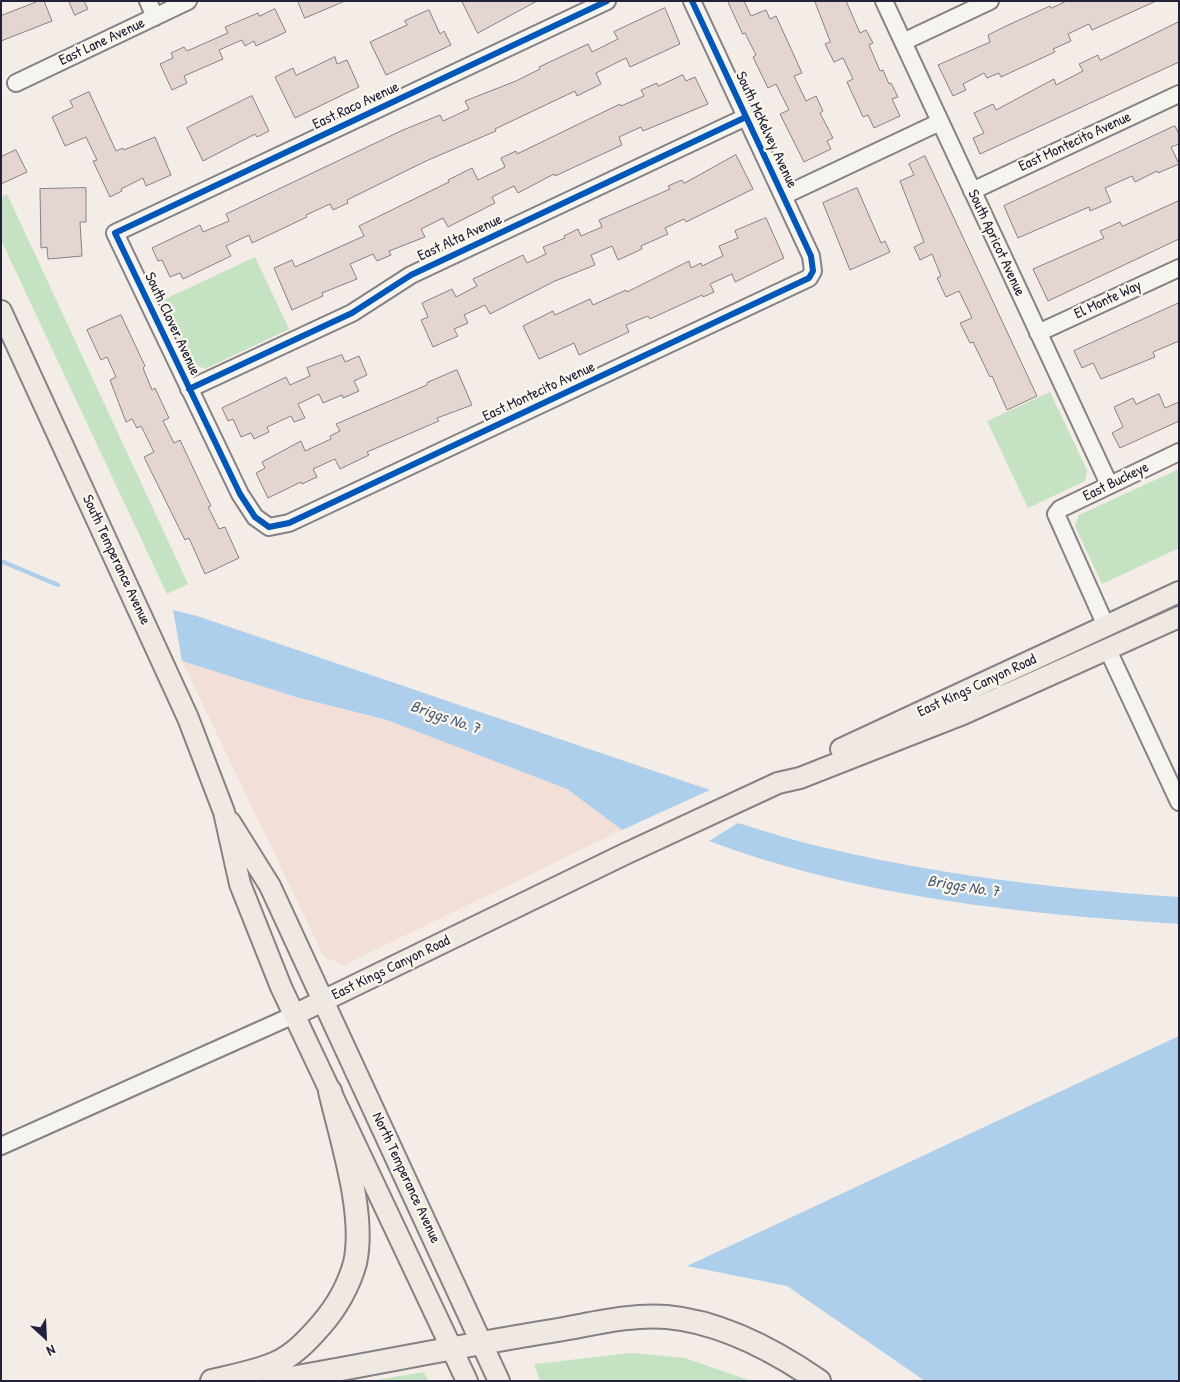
<!DOCTYPE html>
<html>
<head>
<meta charset="utf-8">
<style>
  body { margin:0 }
  #map { position:relative; width:1180px; height:1382px; overflow:hidden; background:#f4ece6; font-family:"Patrick Hand",sans-serif }
  canvas { display:block }
  .frame { position:absolute; inset:0; border:2px solid #22223b; pointer-events:none }
  .north { position:absolute; left:20px; top:1312px; width:50px; height:50px; -webkit-text-stroke:4px #fbf7ec; paint-order:stroke; rotate:155deg; font-size:14px; font-weight:700; line-height:20px; text-align:center; color:#22223b }
  .north::after { content:''; display:block; margin:auto; width:18px; height:22px; background:#22223b; clip-path:polygon(50% 0,100% 100%,50% 72%,0 100%) }
</style>
</head>
<body>
<div id="map">
<canvas width="1180" height="1382"></canvas>
<div class="frame"></div>
<div class="north">N</div>
</div>
<script>
const c = document.querySelector('canvas').getContext('2d');
c.lineJoin = 'round';
function fill(path, color) {
  c.fillStyle = color;
  c.fill(path, 'evenodd');
}
function stroke(path, color, width, dash) {
  c.strokeStyle = color;
  c.lineWidth = width;
  c.lineCap = dash ? 'butt' : 'round';
  c.setLineDash(dash || []);
  c.stroke(path);
}
function label(font, color, halo, rows, align = 'center') {
  c.font = font + ' "Patrick Hand",sans-serif';
  c.lineWidth = 4.5;
  c.setLineDash([]);
  c.textBaseline = 'middle';
  c.strokeStyle = halo;
  c.fillStyle = color;
  for (const [text, x, y, turn = 0] of rows) {
    c.save();
    c.translate(x, y);
    c.rotate((+turn || 0) * Math.PI / 180);
    c.textAlign = isNaN(turn) ? turn : align;
    if (halo) c.strokeText(text, 0, 0);
    c.fillText(text, 0, 0);
    c.restore();
  }
}
fill(new Path2D(`
  M182,661l114,36 91,23 180,69 55,41 -278,135 -20,-8z`), '#f2dfd8');
fill(new Path2D(`
  M7,194l181,390 -21,10 -166,-354v-43z
  M255,257l34,72 -84,40 -15,-7 -29,-61z
  M1050,392l37,78 -2,11 -57,27 -41,-87z
  M1179,469v79l-77,36 -27,-58 4,-11z
  M632,1353l53,5 66,23h-211l-6,-17z
  M424,1372l4,9h-59z`), '#c5e3c2');
fill(new Path2D(`
  M173,610l24,6 513,174 -88,40 -55,-41 -180,-69 -91,-23 -114,-36z
  M738,823c27,8 53,17 80,23 118,29 240,43 361,51v27c-158,-10 -321,-27 -470,-83z
  M1179,1036v345h-254l-138,-95 -100,-20z`), '#aecfeb');
stroke(new Path2D(`
  M1,561l57,24`), '#aecfeb', 4.5);
const building = new Path2D(`
  M39,1h5l8,20 -51,20v-25z
  M69,1h15l4,8 -13,6z
  M298,1h47l-40,17z
  M462,1h75l-59,32z
  M728,1h16l7,15 15,-6 4,9 6,-3 26,57 -8,3 12,25 10,-5 7,15 -3,2 13,25 -6,3 4,8 -27,13 -24,-48 9,-4 -13,-26 -8,4 -15,-31 3,-2 -11,-22 -2,1z
  M815,1h31l14,32 6,-3 7,13 -4,2 11,26 3,-1 6,14 2,-1 7,14 -6,2 8,17 -26,12 -6,-13 -5,2 -16,-35 6,-3 -10,-21 -9,4 -9,-18 5,-2z
  M1067,1h89l-64,29 -3,-6 -21,10 3,7 -18,8 2,3 -54,25 -2,-4 -12,5 -3,-5 -21,11 3,6 -13,6 -15,-31 52,-23 -2,-7 18,-9 44,-20 1,2z
  M665,8l15,36 -50,23 -4,-9 -30,15 5,11 -24,12 -2,-5 -80,38 1,2 -70,30 -79,39 1,3 -15,7 -3,-6 -24,11 1,2 -55,26 -3,-8 -23,11 5,10 -48,23 -3,-6 -10,4 -8,-17 -4,1 -6,-13 48,-23 3,7 26,-11 -3,-7 177,-84 37,-15 3,6 26,-12 -4,-8 51,-20 24,-12 -1,-2 49,-23 4,8 26,-13 -4,-7z
  M275,9l11,23 -30,14 -2,-5 -9,5 -3,-6 -23,10 4,9 -39,17 3,7 -15,7 -12,-26 13,-6 -2,-5 13,-6 3,4 41,-18 -3,-6 33,-14 1,3z
  M429,10l11,24 4,-3 7,14 -65,30 -16,-33 37,-17 -2,-4z
  M1179,22v40l-199,92 -7,-16 11,-5 -10,-20 19,-9 3,6 58,-31 2,6 27,-14 -4,-7 19,-9 2,5z
  M335,57l2,7 10,-4 12,27 -64,31 -20,-41 18,-9 3,7z
  M683,75l3,6 9,-4 13,27 -65,27 -2,-4 -22,10 3,8 -67,31 -1,-2 -36,19 -4,-7 -22,11 3,6 -47,24 -5,-9 -22,11 4,8 -36,14 2,4 -14,6 -4,-7 -23,10 7,15 -35,14 1,3 -31,14 -18,-42 18,-8 3,7 69,-31 -5,-10 90,-44 -1,-2 24,-12 6,12 27,-13 -4,-9 15,-7 1,3 103,-50 1,2 23,-10 -3,-6 16,-7 1,3z
  M89,92l27,59 7,-3 1,2 31,-13 16,38 -25,11 -3,-8 -22,11 1,2 -12,6 -17,-36 4,-1 -11,-23 -21,9 -13,-29 21,-10 -3,-6z
  M252,96l17,35 -12,6 -2,-3 -52,27 -16,-33z
  M1175,126l4,8v10l-8,3 8,17 -21,9 -1,-2 -22,11 -3,-6 -27,12 6,14 -21,9 -1,-4 -71,31 -14,-32z
  M16,150l11,22 -26,12v-27z
  M736,155l17,34 -67,33 -2,-3 -19,9 3,6 -27,12 1,3 -24,11 -6,-14 -21,9 4,10 -40,16 -65,33 -5,-9 -21,10 4,8 -14,6 4,7 -25,11 -12,-27 7,-3 -6,-14 30,-14 4,8 21,-11 -4,-7 50,-24 4,8 19,-9 -3,-7 22,-9 -1,-2 14,-7 3,7 21,-9 -3,-7 71,-31 -2,-3 14,-6 2,3z
  M925,156l112,240 -30,14 -15,-34 -2,1 -17,-35 -3,1 -10,-20 12,-5 -13,-27 -13,6 -9,-19 4,-2 -9,-22 -12,6 -6,-13 10,-5 -24,-61 14,-6 -5,-11z
  M86,188v34h-6l2,34 -34,3 -1,-12 -6,1 -1,-59z
  M857,188l24,55 4,-2 5,11 -40,18 -27,-67z
  M1179,201v38l-131,62 -15,-32 71,-31 -4,-7 20,-9 2,4z
  M766,218l18,40 -49,24 -3,-8 -22,10 4,8 -11,5 -1,-2 -52,24 -2,-3 -22,9 3,7 -50,23 -5,-12 -35,16 -16,-33 30,-15 2,4 35,-16 3,6 33,-15 1,2 62,-31 2,7 10,-5 1,3 21,-10 -4,-10 19,-8 -3,-7z
  M1179,303v38l-26,11 2,5 -54,22 -8,-16 -11,5 -8,-17z
  M121,315l24,51 -2,2 9,22 3,-2 14,30 -6,3 11,22 6,-3 31,66 -3,1 11,22 6,-2 14,31 -34,16 -16,-36 -4,2 -41,-83 10,-5 -13,-26 -4,2 -5,-9 -6,3 -16,-42 6,-3 -9,-20 -6,3 -14,-30z
  M342,355l3,7 14,-6 8,19 -13,6 5,10 -16,7 -1,-3 -19,8 -4,-9 -21,10 7,14 -11,4 -3,-6 -24,11 2,5 -15,7 -3,-6 -10,4 -8,-18 -5,2 -6,-13 64,-31 4,8 20,-9 -3,-8z
  M457,370l15,35 -35,13 2,3 -72,31 2,3 -29,14 -5,-10 -22,10 4,8 -15,7 -1,-2 -33,16 -12,-25 9,-5 -3,-6 39,-21 4,10 26,-12 -1,-3 10,-5 -4,-7 91,-39v-2z
  M1159,394l6,14 14,-6v19l-59,27 -8,-15 11,-6 -9,-20 19,-9 3,6z`);
fill(building, '#e4d5d1');
stroke(building, '#858184', 1);
const minor = new Path2D(`
  M148,1l7,16
  M607,1l-492,232 125,261 15,23 14,10 20,-4 520,-245 4,-7 -2,-15 -119,-255
  M884,1l225,483
  M903,42l87,-41
  M16,83l172,-82
  M972,191l207,-97
  M783,196l157,-74
  M1038,333l141,-65
  M189,389l163,-76 59,-38 335,-158
  M1106,626l-50,-112 4,-5 119,-57
  M1107,648l72,154
  M1,1146l293,-131`);
const major = new Path2D(`
  M1,311l187,407 36,94 16,72 41,103 186,394
  M841,749l338,-157
  M230,822l40,64 229,495
  M294,1015l331,-161 153,-71 22,-5 163,-64 216,-97`);
const highway = new Path2D(`
  M212,1381c21,-5 43,-9 62,-17 19,-8 34,-24 47,-39 15,-17 28,-40 34,-62 11,-49 -14,-124 -25,-172
  M274,1381c94,-16 189,-36 284,-51 35,-6 73,-16 109,-13 55,5 107,33 152,64`);
stroke(minor, '#858184', 20);
stroke(major, '#858184', 24);
stroke(highway, '#858184', 26);
stroke(minor, '#f6f4ef', 16);
stroke(major, '#efe9e1', 20);
stroke(highway, '#efe9e1', 22);
stroke(new Path2D(`
  M607,1l-492,232 125,261 15,23 14,10 20,-4 520,-245 4,-7 -2,-15 -119,-255
  M189,389l163,-76 59,-38 335,-158`), '#0057b8', 6);
label('15px', '#22223b', '#fbf7ec', [
  ["East Lane Avenue",102,42,-25],
  ["East Raco Avenue",356,106,-25],
  ["South McKelvey Avenue",766,130,65],
  ["East Montecito Avenue",1075,142,-25],
  ["East Alta Avenue",460,238,-25],
  ["South Apricot Avenue",996,243,65],
  ["El Monte Way",1108,300,-25],
  ["South Clover Avenue",172,324,65],
  ["East Montecito Avenue",539,392,-25],
  ["East Buckeye",1116,482,-26],
  ["South Temperance Avenue",116,560,65],
  ["East Kings Canyon Road",977,686,-25],
  ["East Kings Canyon Road",391,968,-26],
  ["North Temperance Avenue",406,1178,65]
]);
label('italic 16px', '#485a79', '#fbf7ec', [
  ["Briggs No. 7",445,718,19],
  ["Briggs No. 7",963,887,9]
]);
</script>
</body>
</html>
